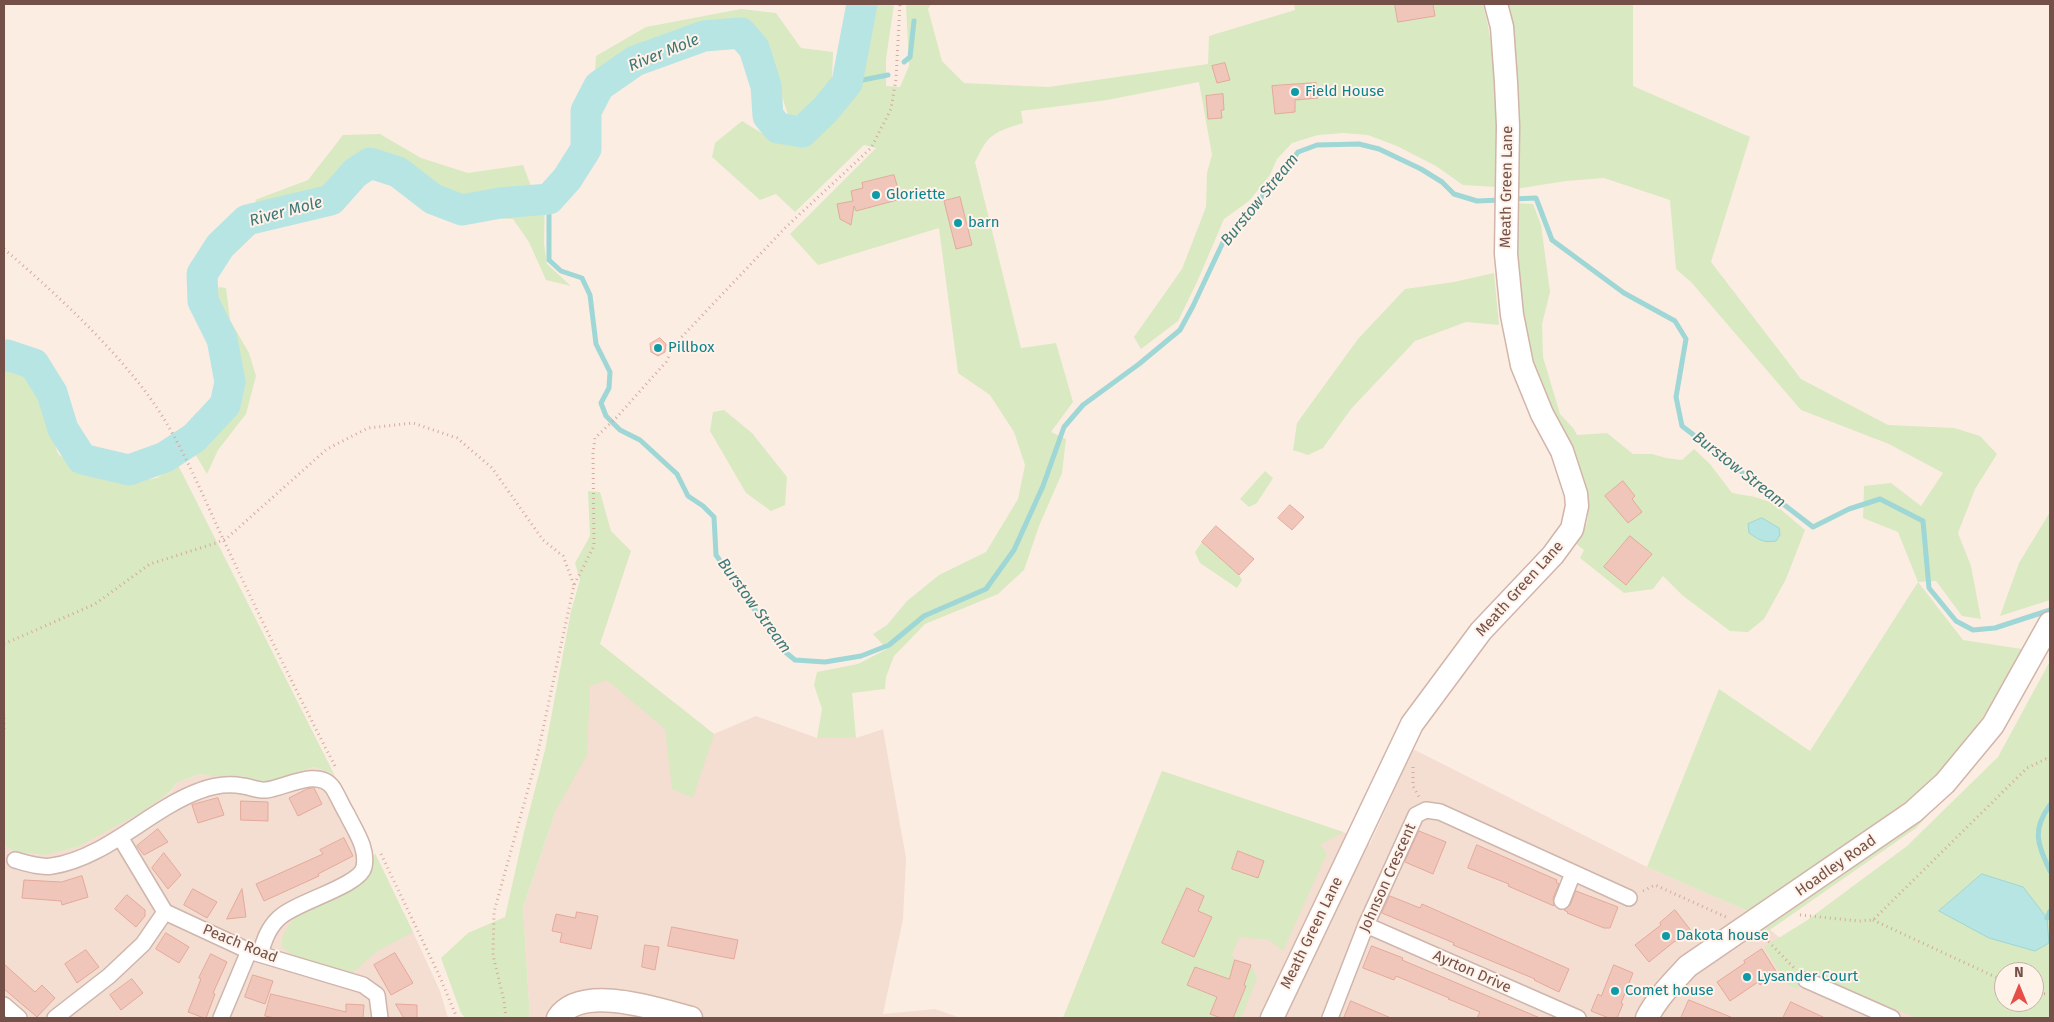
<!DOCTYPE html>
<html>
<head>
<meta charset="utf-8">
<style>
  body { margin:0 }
  #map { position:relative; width:2054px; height:1022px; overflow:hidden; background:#fcede3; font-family:"Fira Sans",sans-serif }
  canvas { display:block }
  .frame { position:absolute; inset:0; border:5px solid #745049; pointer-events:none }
  .north { position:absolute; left:1994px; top:962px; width:50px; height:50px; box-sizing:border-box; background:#fff2e9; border:1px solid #c7b1a9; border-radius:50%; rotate:0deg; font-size:14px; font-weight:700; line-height:20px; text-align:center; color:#745049 }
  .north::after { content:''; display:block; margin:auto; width:18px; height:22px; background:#e64e48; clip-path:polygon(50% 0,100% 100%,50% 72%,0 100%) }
</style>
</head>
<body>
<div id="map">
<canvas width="2054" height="1022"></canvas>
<div class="frame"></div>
<div class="north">N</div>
</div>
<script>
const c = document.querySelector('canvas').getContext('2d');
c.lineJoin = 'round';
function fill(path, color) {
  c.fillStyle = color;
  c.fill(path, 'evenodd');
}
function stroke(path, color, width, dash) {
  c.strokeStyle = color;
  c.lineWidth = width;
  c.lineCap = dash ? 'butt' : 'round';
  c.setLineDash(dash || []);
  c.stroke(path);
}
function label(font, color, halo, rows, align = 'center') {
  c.font = font + ' "Fira Sans",sans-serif';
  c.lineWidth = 4;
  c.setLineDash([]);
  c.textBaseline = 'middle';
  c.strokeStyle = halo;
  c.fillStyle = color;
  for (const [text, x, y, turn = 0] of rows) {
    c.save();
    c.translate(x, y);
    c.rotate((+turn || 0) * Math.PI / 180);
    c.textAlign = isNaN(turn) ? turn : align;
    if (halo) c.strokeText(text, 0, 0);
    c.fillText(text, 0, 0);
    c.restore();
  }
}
fill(new Path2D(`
  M600,644l114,90 42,-18 61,22h39l27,-9 23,129 -3,61 -20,95 52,-5 26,9h-431l-7,-110 33,-98z
  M1413,749l234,118 100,44 32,26 173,81h-889l99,-247 181,61 27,12z
  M314,767l20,7 79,158 27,59 8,27h-444v-174l10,8 29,3 34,-8 94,-55 5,-9 24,-9 11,2 29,-1 26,7z`), '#f4ded1');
fill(new Path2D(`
  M869,4h25l-8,55v27l14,1 9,-21 -3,-62h25l-3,5 14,52 22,22 84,4 160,-23 1,-28 86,-26 -1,-6h189c15,58 16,123 13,183l-33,-2 -27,-19 -39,-20 -29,-11 -25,-2 -25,2 -26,8 -15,16 -7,16 -21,26 -25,18 -27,63 -19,39 -37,28 -7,-12 48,-68 24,-62 1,-34 5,-18 -13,-73 -92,18 -86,11 2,12c-30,10 -34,10 -48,39l46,186 35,-5 17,59 -22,30 15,7 -4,34 -23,53 -15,44 -26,24 -73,30 -31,32 -8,21 -1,12 -33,4 4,45h-39l5,-29 -8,-24 3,-13 41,-8 29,-15 -14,-15 14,-9 20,-24 32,-26 47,-23 32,-53 7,-34 -11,-33 -24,-37 -32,-22 -19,-145 -121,37 -28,-31 86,-86 -12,-3 -69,67 -19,-18 -16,6 -48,-43 3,-14 27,-22 26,16 27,3 19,-13 38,-40 5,-39z
  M1507,4h126v82l117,51 -39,125 90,117 87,46 66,3 26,8 17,18 -22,35 -17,44 13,33 10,53 -19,-3 -26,-35 -18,1 45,58 59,9 -23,45 -42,60 -52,53 -158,104 -100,-44 72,-178 91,62 108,-169 -20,-50 -35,-14 1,-32 27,-3 30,23 22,-33 -54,-29 -88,-34 -110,-128 -15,-13 -6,-69 -66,-22 -38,3 -51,8z
  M741,9l35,4 25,35 32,4 -1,29 -27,34h-17l-14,-44 -20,-46 -20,-5 -55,13 -84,40 1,-17 50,-29z
  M380,134l41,24 47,15 55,-8 8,21 14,8 -1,50 3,20 24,22 -25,-6 -17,-38 -16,-23 -24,-1 -29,3 34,-12 -3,-18 -42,5 -72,-42 -20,3 -26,28 -34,13 -36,9 -6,-7 53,-20 35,-45z
  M1513,203l20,1 8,21 9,67 -8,32 1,33 17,57 14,15 3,6 30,-2 26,21h19l14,4 16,2 12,-11 16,15 22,29 23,4 18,6 32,27 -19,49 -22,40 -16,13 -18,-1 -48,-36 -19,-19 -10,13 -29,4 -44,-35 4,-8 -9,-7c11,-13 15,-23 13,-42l-52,-124 -16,-62z
  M1494,273l5,52 -33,-3 -51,19 -64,68 -28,39 -15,7 -15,-5 4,-27 61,-84 47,-50 49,-7z
  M219,287l7,1 4,32 19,33 7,23 -10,38 -28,36 -11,24 -13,-22c9,-9 39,-35 43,-45 12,-31 -9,-79 -24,-107z
  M22,368l27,37 1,22 8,27 24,17 50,11 25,-4 20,-15 157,311 -20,-7 -48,15 -26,-6h-29l-11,-2 -24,9 -5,8 -29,21 -65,35 -33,8 -30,-3 -10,-8v-474z
  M724,410l28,23 35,44 -2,28 -14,6 -25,-18 -36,-62 3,-19z
  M1265,471l8,7 -16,25 -8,4 -9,-8z
  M588,491l12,1 11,39 20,20 -31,93 114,90 -21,64 -21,-9 -7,-60 -58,-49 -17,6 -3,69 -31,55 -33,98 7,110h-65l-4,-5 -20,-55 27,-25 37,-16 19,-85 21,-82 26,-139 9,-31 -5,-17 15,-27z
  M2050,512v88l-50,16 19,-53z
  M1202,542l37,33 3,5 -5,8 -37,-25 -5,-11z
  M2050,661v357h-134l-111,-47 -8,18 -9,-4 -24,-38 42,-26 101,-75 91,-89zM2004,972h30v30h-30z
  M1162,771l181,61 -23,13 7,8 -44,98 -14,-11 -30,-3 -7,18 3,5 16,5 6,13 -16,40h-178z
  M1927,816l-11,12 -165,115 -3,-3 56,-39 11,-18 27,-10z
  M375,853l38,79 -37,20 -25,22 -55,-16 -15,-12 3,-14 11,-15 63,-30 12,-15z`), '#d9e9c1');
const water = new Path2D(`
  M1762,518l17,10 1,7 -4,6c-12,2 -17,-1 -27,-8l-1,-9z
  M1982,874l41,13 24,31 2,25 -14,8 -46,-13 -50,-27z`);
fill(water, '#b7e5e3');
stroke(water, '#9ed7d5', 1);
stroke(new Path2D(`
  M904,62l6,-5 4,-36
  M847,83l41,-8
  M549,199v61l12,11 21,7 8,17 6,49 14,28 -1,16 -8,15 5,13 14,14 20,10 37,34 11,22 15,10 11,11 2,38 68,96 11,9 30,2 36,-6 28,-11 35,-29 62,-27 28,-39 29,-64 21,-59 19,-22 56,-41 41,-34 13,-24 32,-68 57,-64 16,-22 19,-7 42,-1 20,5 42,20 21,13 12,12 23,7 24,-1
  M1512,199l24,-1 16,42 72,53 51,28 11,18 -10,58 6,29 131,101 36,-18 31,-10 43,22 6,67 27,33 17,9 22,-2 55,-18
  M2050,805c-19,26 -12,39 0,66
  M2047,918l3,-7`), '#9ed7d5', 5);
stroke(new Path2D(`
  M4,356l3,-1 27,9 18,29 11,36 19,30 47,11 36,-13 29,-19 31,-33 5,-23 -8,-43 -19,-38 -1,-27 18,-28 27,-26 84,-20 24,-27 15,-10 28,9 35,27 29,11 38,-7 49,-4 18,-20 19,-30v-38l13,-25 36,-25 69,-25 37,-3 13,15 12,38 2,30 10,12 24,4 23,-22 22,-27 15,-79`), '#b7e5e3', 31);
const building = new Path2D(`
  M1395,4h38l2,12 -37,6z
  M1225,63l5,17 -13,3 -5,-17z
  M1316,83l2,15 -23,2v12l-20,2 -3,-28z
  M1223,94l1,16h-3l1,8 -14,1 -2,-23z
  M894,175l7,24 -45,12 -2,-5 -3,19 -11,-6 -3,-15 16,-3 -2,-10 12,-3 -1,-5z
  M960,197l12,48 -16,4 -12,-48z
  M660,338l6,6 -1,8 -7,4 -7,-4 -1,-8z
  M1623,481l12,15 -3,3 10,13 -14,11 -23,-27z
  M1290,505l14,12 -12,13 -14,-12z
  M1216,526l38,33 -15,16 -37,-33z
  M1630,536l22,18 -26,31 -22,-18z
  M314,788l8,16 -24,12 -9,-18 18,-9z
  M218,798l6,17 -26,8 -6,-18z
  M241,801l27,1v19l-27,-1z
  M158,829l10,13 -24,13 -7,-9z
  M1419,831l27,11 -13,32 -28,-12z
  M344,838l9,18 -35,18 1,2 -55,25 -8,-17 67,-30 -3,-4z
  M1477,845l80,35 -1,2 3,2 -6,14 1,8 -46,-20 1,-2 -41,-16z
  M1238,851l26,10 -6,17 -26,-9z
  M164,853l17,22 -13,14 -16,-21z
  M82,876l6,21 -26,8 -1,-4 -39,-3 2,-18 37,2z
  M1187,888l17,8 -6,15 14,6 -18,40 -32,-14z
  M193,889l24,13 -10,16 -23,-13z
  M242,889l4,28 -19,2z
  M1576,891l42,16 -8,21h-6l-37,-15 1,-1 -4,-2 6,-5z
  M127,895l18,15v6l-9,11 -21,-18z
  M1390,896l30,12 2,-4 147,65 -10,23 -25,-12 1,-1 -82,-34 1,-2 -72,-30z
  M1675,910l17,22 -15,10 -2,-1 -26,21 -14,-17 26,-20 -1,-2z
  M577,912l21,4 -7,33 -31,-7 2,-9 -10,-2 4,-17 19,4z
  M672,927l66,13 -4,19 -66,-13z
  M166,933l23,14 -10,16 -23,-14z
  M645,945l14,2 -4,23 -13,-3z
  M1372,946l31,12 -1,2 138,58h-63l3,-6 -32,-13 1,-1 -53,-22 -2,4 -31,-12z
  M1762,949l15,24 -17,12 -2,-3 -28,19 -13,-19 28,-19 -1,-2z
  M86,950l13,17 -22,16 -12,-19z
  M395,953l18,30 -22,12 -17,-30z
  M211,954l16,8 -14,31 2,1 -9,24h-2l-16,-6 13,-33 -2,-1z
  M1235,960l16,5 -7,20 2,1 -13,32h-12l-11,-4 7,-17 -30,-12 8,-18 34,12z
  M4,964l31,28 7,-7 13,13 -18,19 -33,-28z
  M1614,965l19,8 -12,30 2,1 -6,14h-8l-18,-7 7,-17 3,2z
  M253,975l20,6 -8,23 -20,-7z
  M132,979l11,14 -22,17 -11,-15z
  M271,994l75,18v-8l18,1 -1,13h-88l-10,-2z
  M1689,1000l44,18h-52z
  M1351,1001l40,17h-47z
  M1791,1002l34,16h-42z
  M396,1004l21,1v13h-13z`);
fill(building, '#f1c6ba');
stroke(building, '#e4a99b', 1);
const street = new Path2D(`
  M120,837l45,75 84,39 114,34 14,10 3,23
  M15,860c11,3 25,8 37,6 54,-8 98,-57 147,-75 15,-6 29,-8 44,-5 8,1 15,5 23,4 19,-2 52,-23 67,-2 5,8 9,18 14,26 8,17 21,34 17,53 -4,19 -69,35 -85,51 -11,10 -15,23 -19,36
  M1562,901l11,-28
  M1366,925l212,93
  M1806,980l86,38
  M4,1005l15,13
  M55,1018l54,-42 34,-32 22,-32
  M221,1018l28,-67
  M1330,1018l36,-93 50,-110 10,-5 14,2 189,86`);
const secondary = new Path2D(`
  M558,1018c23,-35 99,-9 133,0
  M1272,1018l140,-294 69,-93 72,-76 19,-26 5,-23 -1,-12 -14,-43 -20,-37 -20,-49 -10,-50 -6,-61 2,-128 -2,-44 -4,-55 -6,-23
  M1647,1018c10,-20 26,-36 41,-52l225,-154 32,-29 48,-58 57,-102`);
stroke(street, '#cfb5ac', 18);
stroke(secondary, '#d2b4a9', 25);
stroke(new Path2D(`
  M4,249c50,43 100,89 141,142 34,45 55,99 79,150 36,76 73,152 112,227
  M4,644l91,-40 55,-40 66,-21 11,-5 100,-89 41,-21 45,-5 44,15 35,30 51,72 20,16 11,29
  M4,718v15
  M1413,767v19l6,11
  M381,854l58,121 18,43
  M1643,891l12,-6 71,32
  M1800,915l59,6 14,-1 154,-152 19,-9 4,1
  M1873,920l131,61
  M1765,938l31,32
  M2034,993l16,1
  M506,1018l-2,-17 -11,-46 1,-43 43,-155 37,-172 20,-39 -1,-93 2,-15 22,-21 49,-55 9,-18 111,-117 85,-79 20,-39 5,-30 4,-75`), '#d6a99e', 3, [1, 4]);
stroke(street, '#fff', 15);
stroke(secondary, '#fff', 22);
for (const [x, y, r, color] of [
  [1295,92,5,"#0f9aa8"],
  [876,195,5,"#0f9aa8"],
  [958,223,5,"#0f9aa8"],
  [658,348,5,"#0f9aa8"],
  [1666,936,5,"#0f9aa8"],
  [1747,977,5,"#0f9aa8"],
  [1615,991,5,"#0f9aa8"]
]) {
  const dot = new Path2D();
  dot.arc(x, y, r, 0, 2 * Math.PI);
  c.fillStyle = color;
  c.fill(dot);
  stroke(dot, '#fff2e9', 2);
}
label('15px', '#0d838f', '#fff2e9', [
  ["Field House",1305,92],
  ["Gloriette",886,195],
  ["barn",968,223],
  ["Pillbox",668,348],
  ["Dakota house",1676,936],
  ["Lysander Court",1757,977],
  ["Comet house",1625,991]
], 'left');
label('15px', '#745049', '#fff2e9', [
  ["Meath Green Lane",1507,187,-89],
  ["Meath Green Lane",1520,589,-48],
  ["Hoadley Road",1836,866,-35],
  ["Johnson Crescent",1388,878,-66],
  ["Meath Green Lane",1312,933,-64],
  ["Peach Road",240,944,22],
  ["Ayrton Drive",1472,972,24]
]);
label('italic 16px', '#3d7978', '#fff2e9', [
  ["River Mole",664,53,-22],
  ["Burstow Stream",1260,200,-51],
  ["River Mole",286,212,-15],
  ["Burstow Stream",1739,470,38],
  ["Burstow Stream",754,606,54]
]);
</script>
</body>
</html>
